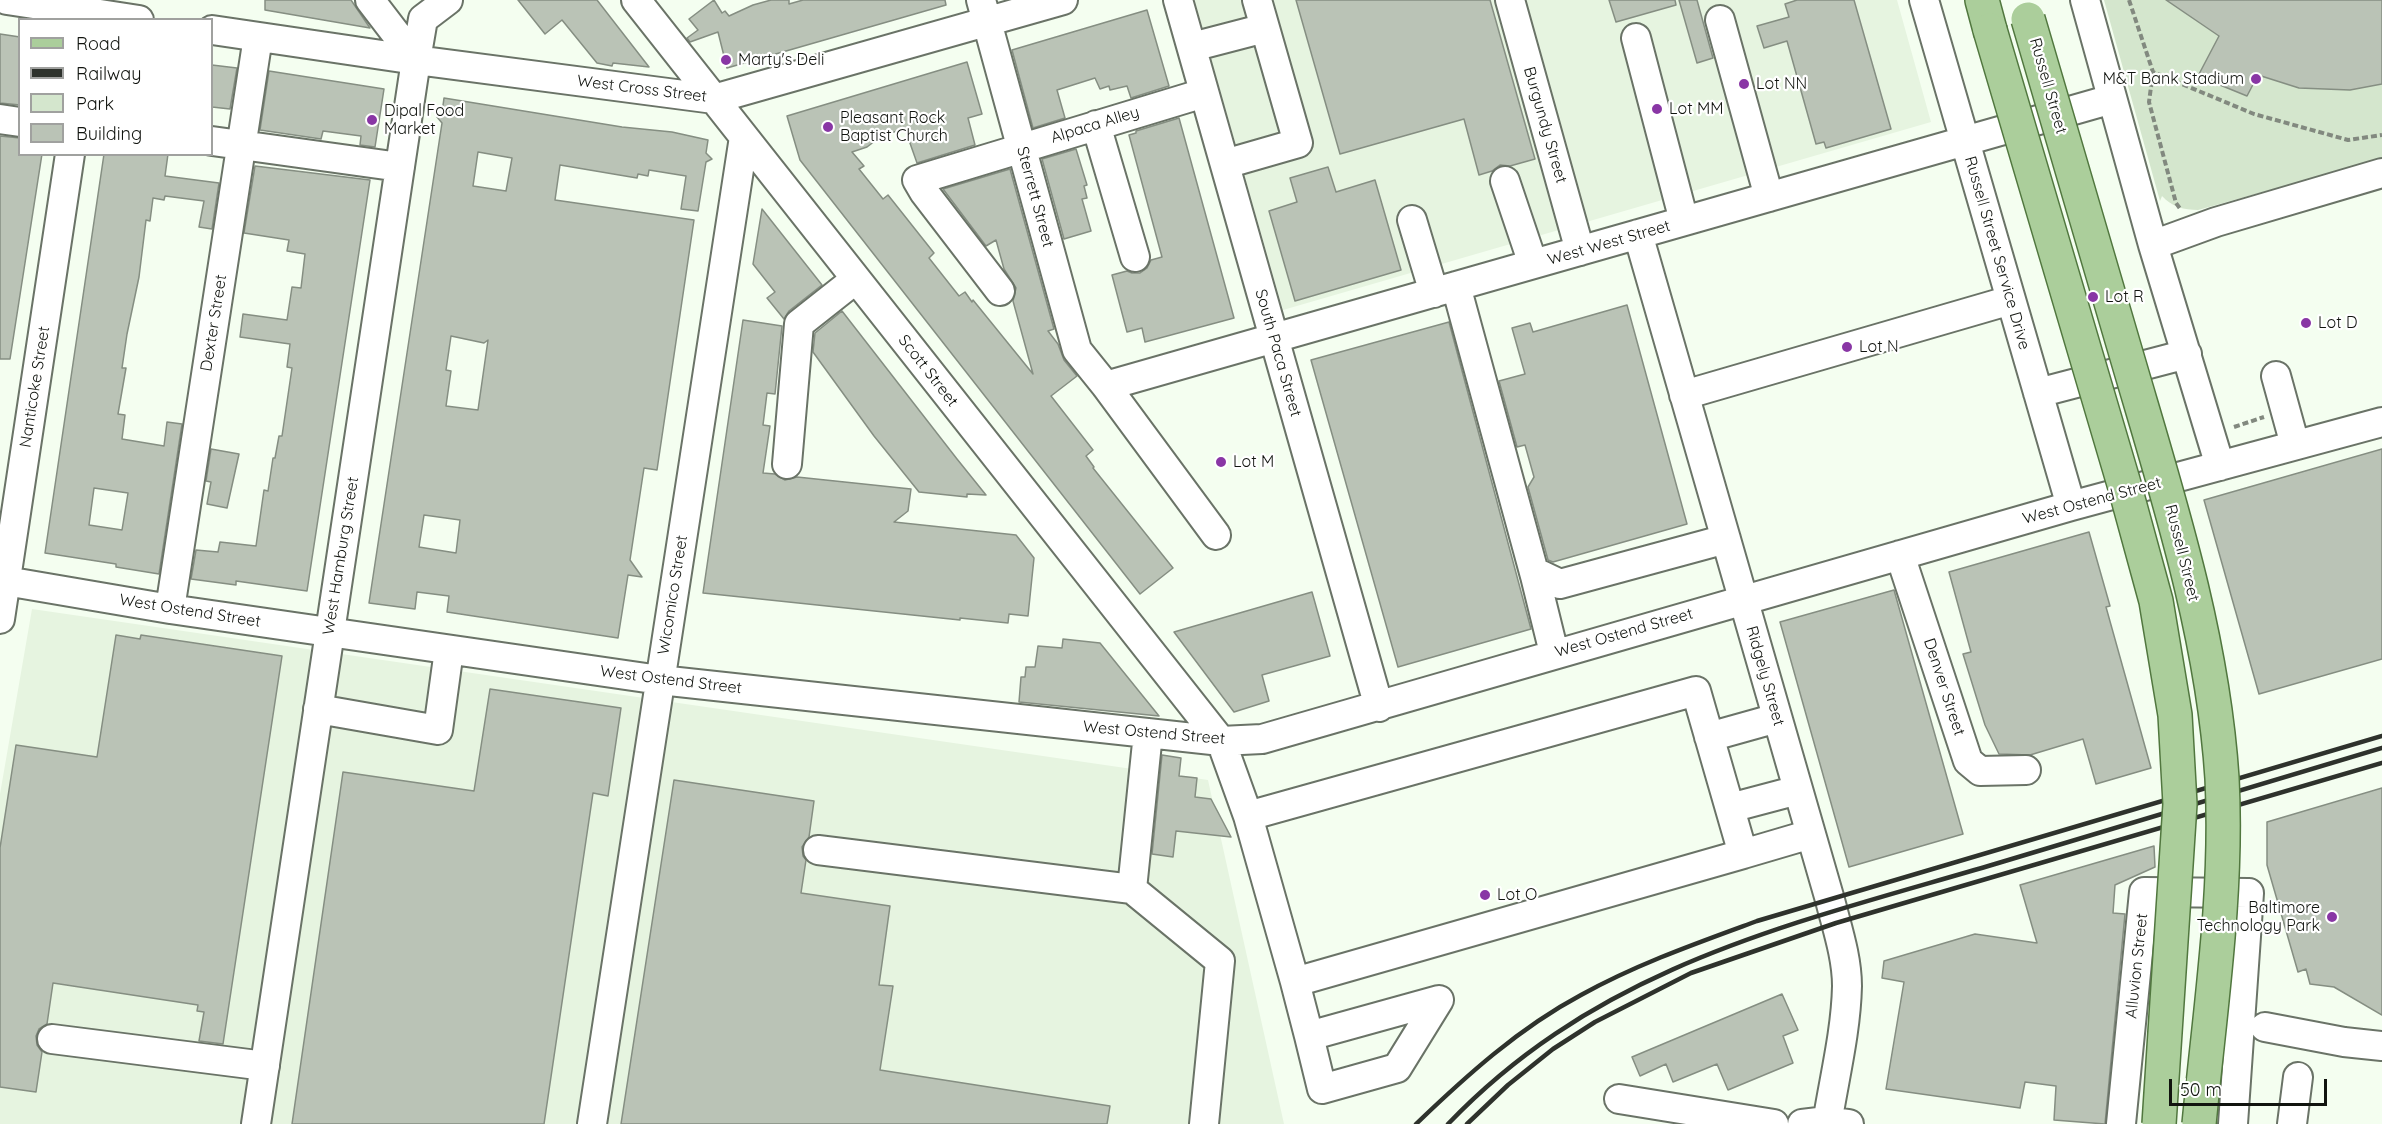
<!DOCTYPE html>
<html>
<head>
<meta charset="utf-8">
<style>
  body { margin:0 }
  #map { position:relative; width:2382px; height:1124px; overflow:hidden; background:#f4fef0; font-family:Quicksand,sans-serif }
  canvas { display:block }
  .legend { position:absolute; left:18px; top:18px; width:195px; height:138px; box-sizing:border-box; background:#fff; border:2px solid #a0a19f; margin:0; padding:8px 10px; list-style:none; font-size:18px; color:#11140f }
  .legend li { display:flex; align-items:center; gap:12px; height:30px }
  .legend b { width:30px; border:2px solid #a0a19f }
  .scale { position:absolute; left:2169px; top:1079px; width:158px; height:27px; box-sizing:border-box; border:3px solid #11140f; border-top:0; padding-left:8px; font-size:18px; line-height:21px; white-space:nowrap; color:#11140f; -webkit-text-stroke:4px #fff; paint-order:stroke }
</style>
</head>
<body>
<div id="map">
<canvas width="2382" height="1124"></canvas>
<ul class="legend">
<li><b style="height:8px;background:#abce9b"></b>Road</li>
<li><b style="height:8px;background:#2e322c"></b>Railway</li>
<li><b style="height:16px;background:#d4e6cd"></b>Park</li>
<li><b style="height:16px;background:#bac3b6"></b>Building</li>
</ul>
<div class="scale">50 m</div>
</div>
<script>
const c = document.querySelector('canvas').getContext('2d');
c.lineJoin = 'round';
function fill(path, color) {
  c.fillStyle = color;
  c.fill(path, 'evenodd');
}
function stroke(path, color, width, dash) {
  c.strokeStyle = color;
  c.lineWidth = width;
  c.lineCap = dash ? 'butt' : 'round';
  c.setLineDash(dash || []);
  c.stroke(path);
}
function label(font, color, halo, rows, align = 'center') {
  c.font = font + ' Quicksand,sans-serif';
  c.lineWidth = 4.5;
  c.setLineDash([]);
  c.textBaseline = 'middle';
  c.strokeStyle = halo;
  c.fillStyle = color;
  for (const [text, x, y, turn = 0] of rows) {
    c.save();
    c.translate(x, y);
    c.rotate((+turn || 0) * Math.PI / 180);
    c.textAlign = isNaN(turn) ? turn : align;
    if (halo) c.strokeText(text, 0, 0);
    c.fillText(text, 0, 0);
    c.restore();
  }
}
fill(new Path2D(`
  M1194,0h703l34,122 -648,188z
  M32,609l1176,171 76,344h-1284v-330z`), '#e6f4e0');
fill(new Path2D(`
  M2104,0h278v159l-184,51c-14,0 -26,-3 -36,-14l-2,5z`), '#d4e6cd');
const building = new Path2D(`
  M265,0h86l19,28 -105,-18z
  M518,0h79l52,67 -36,-4 -1,3 -15,-3 -35,-43 -17,14z
  M714,0l8,13 3,-2 4,5 24,-11 18,-5h18v4l14,-4h142l1,5 -219,63 -9,-36 -28,10 -3,-4 11,-8 -9,-11z
  M1296,0h194l45,159 -25,7 -10,-1 -8,6 -13,4 -15,-56 -124,35z
  M1609,0h66l1,5 -60,17z
  M1679,0h18l16,58 -16,5z
  M1797,0h57l37,129 -65,19 -2,-6 -8,2 -29,-103 -23,7 -7,-22 32,-9 -4,-13z
  M2166,0h216v84l-32,6 -51,-2 -41,-13 -11,21 -49,-20 21,-40z
  M1147,10l22,76 -38,12 -4,-12 -17,4 -1,-4 -9,3 -5,-11 -38,12 8,28 -32,10 -21,-78z
  M0,34l20,3v68l-20,-2z
  M967,62l15,52 -14,4 7,27 -58,18 -12,-34 -22,6 -16,12 -15,5 12,14 -5,3 24,30 5,-4 46,58 -5,5 30,38 6,-4 7,10 1,-2 60,74 -20,-73 3,-13 -12,-19 -8,-29 -10,6 -43,-57 67,-20 44,160 -6,2 10,13 6,16 13,16 -26,20 42,54 -7,6 8,11 -1,1 80,100 -33,26 -340,-434 -13,-44z
  M212,65l25,3 -7,41 -18,-2z
  M269,71l115,18 -9,58 -15,-2 1,-9 -38,-5 -2,8 -61,-9z
  M444,98l178,29 50,5 36,8 -2,13 6,6 -6,3 -8,49 -17,-2 5,-33 -37,-6 -1,6 -10,-2 -1,4 -77,-13 -5,35 139,20 -37,250 -13,-2 -14,92 12,17 -14,-2 -10,63 -171,-26 2,-16 -32,-4 -2,17 -46,-6 73,-480 -5,-6 5,-4zM478,152l34,6 -6,33 -33,-5zM451,336l33,7 4,-3 -10,70 -32,-4 5,-35 -5,-1zM424,515l36,5 -4,33 -37,-6z
  M1179,118l55,200 -89,24 -3,-14 -15,4 -15,-57 15,-4 5,2h8l7,-5 4,-8 11,-3 -33,-122 7,-2v-2z
  M0,136l20,2v16h22l-32,205h-10z
  M1076,149l11,36 -3,1 3,12 -5,1 9,32 -27,8 -22,-80z
  M104,154h64l-3,22 54,7 -7,46 -13,-2 5,-26 -39,-5 -1,4 -11,-2 -3,23 -4,-1 -7,57 -12,57 -5,34h4l-8,46 7,1 -3,24 42,7 3,-24 15,2 -23,150 -43,-7v-3l-71,-11zM94,488l34,5 -6,37 -33,-5z
  M255,166l115,14 -63,411 -71,-10v4l-45,-6 5,-29 22,2 2,-10 36,4 8,-56 4,1 5,-33h2l4,-22h3l10,-68 -5,-1 3,-23 -50,-7 3,-23 44,6 5,-33 9,1 4,-34 -18,-3 2,-11 -45,-7z
  M1328,167l8,25 39,-12 26,90 -106,31 -26,-90 28,-9 -7,-24z
  M762,209l60,76 -33,26 -5,8 -17,-21 8,-6 -22,-28z
  M1627,305l60,219 -134,38 -5,-2 -20,-73 6,-10 -9,-32 -8,2 -18,-66 26,-7 -13,-46 18,-5 3,9z
  M842,311l115,148 29,36 -19,-1v3l-48,-5 -45,-56 -61,-84 2,-19z
  M743,320l39,6 -7,68 -8,-1 -4,32 7,1 -7,47 12,1 10,6 12,-3 114,12 -3,22 -14,11 122,13 18,23 -6,58 -19,-2 -1,9 -48,-5v2l-257,-27z
  M1449,322l82,307 -133,38 -87,-307z
  M211,449l28,5 -12,54 -20,-4 4,-22 -5,-1z
  M2382,449v210l-123,35 -55,-194z
  M2089,532l21,74 -4,1 45,161 -55,16 -13,-45 -53,16 -31,-1 -14,-29 -22,-71 8,-2 -22,-80z
  M1894,590l69,244 -114,33 -69,-245z
  M1312,592l18,64 -68,19 7,26 -35,11 -60,-80z
  M116,635l24,4 1,-4 141,21 -59,388 -24,-3 5,-29 -7,-1 1,-6 -145,-22 -6,41 -8,5 -3,7 1,9 5,7 -6,40 -36,-5v-239l16,-103 81,12z
  M1063,639l37,4 59,73 -140,-14 2,-25h4l1,-10h9l3,-21 24,2z
  M490,689l131,19 -13,88 -15,-3 -49,331h-252l51,-352 131,19z
  M1162,755l19,3 -2,18 18,2 -2,19 16,2 20,38 -55,-6 -3,26 -21,-3z
  M674,780l140,21 -5,36 -7,10 1,9 3,4 -5,33 89,13 -11,79 14,1 -13,84 230,36 -3,18h-486z
  M2382,788v227l-48,-28 -24,-3 -4,-15 -8,3 -31,-107v-43z
  M2154,846l1,21 -40,18 -2,28 12,1 -20,210 -51,-4 2,-34 -31,-4 -5,26 -134,-19 18,-107 -22,-4 2,-17 91,-27 62,9 -17,-58z
  M1782,994l16,36 -15,6 10,27 -65,27 -11,-26 -44,18 -7,-18 -26,12 -8,-19z`);
fill(building, '#bac3b6');
stroke(building, '#858e82', 1.5);
const minor = new Path2D(`
  M7,0l132,20
  M370,0l46,60
  M636,0l585,741 27,75 47,166 448,-128 -47,-163 -448,125
  M981,0l96,350 29,36 110,149
  M1178,0l201,707
  M1510,0l70,251
  M1924,0l147,506
  M2085,0l68,245 67,221
  M1720,20l49,177
  M212,30l204,30 298,39 349,-99
  M1636,38l48,183
  M1192,47l73,-19
  M0,119l20,3
  M1096,125l39,132
  M212,141l188,26
  M1225,164l73,-21 -41,-143
  M1505,181l28,83
  M1412,220l22,73
  M1638,234l192,666c7,28 17,57 17,86 -1,46 -13,93 -20,138
  M2153,245l63,-23 166,-49
  M1456,286l79,290
  M1000,291l-76,-99 -7,-12 287,-87
  M2276,376l19,69
  M1106,386l1006,-287
  M2038,393l149,-39
  M1684,395l327,-95
  M787,464l12,-140 57,-45
  M1900,555l68,206 12,10 46,-1
  M0,580l170,29 490,71 561,61 41,-2 809,-233 311,-84
  M170,609l88,-572
  M0,619l70,-465
  M1554,653l-19,-77 6,-1 19,9 166,-45
  M318,709l120,21 11,-80
  M1709,737l68,-19
  M1730,808l68,-18
  M818,850l314,39 16,-156
  M1743,854l68,-20
  M1132,889l88,72 -16,163
  M1295,982l14,54 130,-36 -42,68 -75,21 -13,-53
  M2265,1027l79,15 38,4
  M52,1039l213,27
  M1619,1099l155,25
  M256,1124l160,-1064 7,-41 25,-19
  M592,1124l152,-987
  M1802,1124l25,-3 22,3
  M2121,1124l23,-232 105,1 -16,231
  M2292,1124l6,-47`);
const major = new Path2D(`
  M1982,0l8,30`);
stroke(minor, '#6a7367', 32);
stroke(major, '#51773f', 36);
stroke(new Path2D(`
  M2129,0l24,72 101,42 94,26 34,-5
  M2153,72l-4,30 27,101 5,7
  M2234,427l30,-10`), '#82897f', 4, [6, 3]);
stroke(minor, '#fff', 28);
stroke(major, '#abce9b', 33);
stroke(new Path2D(`
  M1416,1124c50,-48 103,-96 165,-129 56,-31 116,-52 176,-74l625,-185
  M1448,1124c152,-159 344,-200 547,-260 129,-38 258,-77 387,-116
  M1467,1124l41,-39 45,-36 42,-27 96,-49 145,-50 546,-160`), '#2e322c', 4.5);
const majorBridge = new Path2D(`
  M2028,19c35,118 69,237 104,355 39,132 81,266 90,404 6,115 -12,231 -23,346
  M1990,30l134,454 32,117 19,114 5,89 -21,320`);
stroke(majorBridge, '#51773f', 36, []);
stroke(majorBridge, '#abce9b', 33);
for (const [x, y, r, color] of [
  [726,60,6,"#8936a5"],
  [2256,79,6,"#8936a5"],
  [1744,84,6,"#8936a5"],
  [1657,109,6,"#8936a5"],
  [372,120,6,"#8936a5"],
  [828,127,6,"#8936a5"],
  [2093,297,6,"#8936a5"],
  [2306,323,6,"#8936a5"],
  [1847,347,6,"#8936a5"],
  [1221,462,6,"#8936a5"],
  [1485,895,6,"#8936a5"],
  [2332,917,6,"#8936a5"]
]) {
  const dot = new Path2D();
  dot.arc(x, y, r, 0, 2 * Math.PI);
  c.fillStyle = color;
  c.fill(dot);
  stroke(dot, '#fff', 2);
}
label('16px', '#11140f', '#fff', [
  ["Marty's Deli",738,60],
  ["M&T Bank Stadium",2244,79,"right"],
  ["Lot NN",1756,84],
  ["Lot MM",1669,109],
  ["Dipal Food",384,111],
  ["Market",384,129],
  ["Pleasant Rock",840,118],
  ["Baptist Church",840,136],
  ["Lot R",2105,297],
  ["Lot D",2318,323],
  ["Lot N",1859,347],
  ["Lot M",1233,462],
  ["Lot O",1497,895],
  ["Baltimore",2320,908,"right"],
  ["Technology Park",2320,926,"right"]
], 'left');
label('16px', '#11140f', '#fff', [
  ["Russell Street",2048,86,74],
  ["West Cross Street",642,89,7],
  ["Alpaca Alley",1095,125,-17],
  ["Burgundy Street",1545,125,74],
  ["Sterrett Street",1035,197,75],
  ["West West Street",1609,243,-16],
  ["Russell Street Service Drive",1997,253,74],
  ["Dexter Street",214,323,-81],
  ["South Paca Street",1278,353,74],
  ["Scott Street",928,371,52],
  ["Nanticoke Street",35,387,-81],
  ["West Ostend Street",2092,501,-15],
  ["Russell Street",2182,553,76],
  ["West Hamburg Street",341,556,-81],
  ["Wicomico Street",673,595,-81],
  ["West Ostend Street",190,611,9],
  ["West Ostend Street",1624,633,-16],
  ["Ridgely Street",1765,676,74],
  ["West Ostend Street",671,680,7],
  ["Denver Street",1944,687,72],
  ["West Ostend Street",1154,733,5],
  ["Alluvion Street",2137,966,-84]
]);
</script>
</body>
</html>
